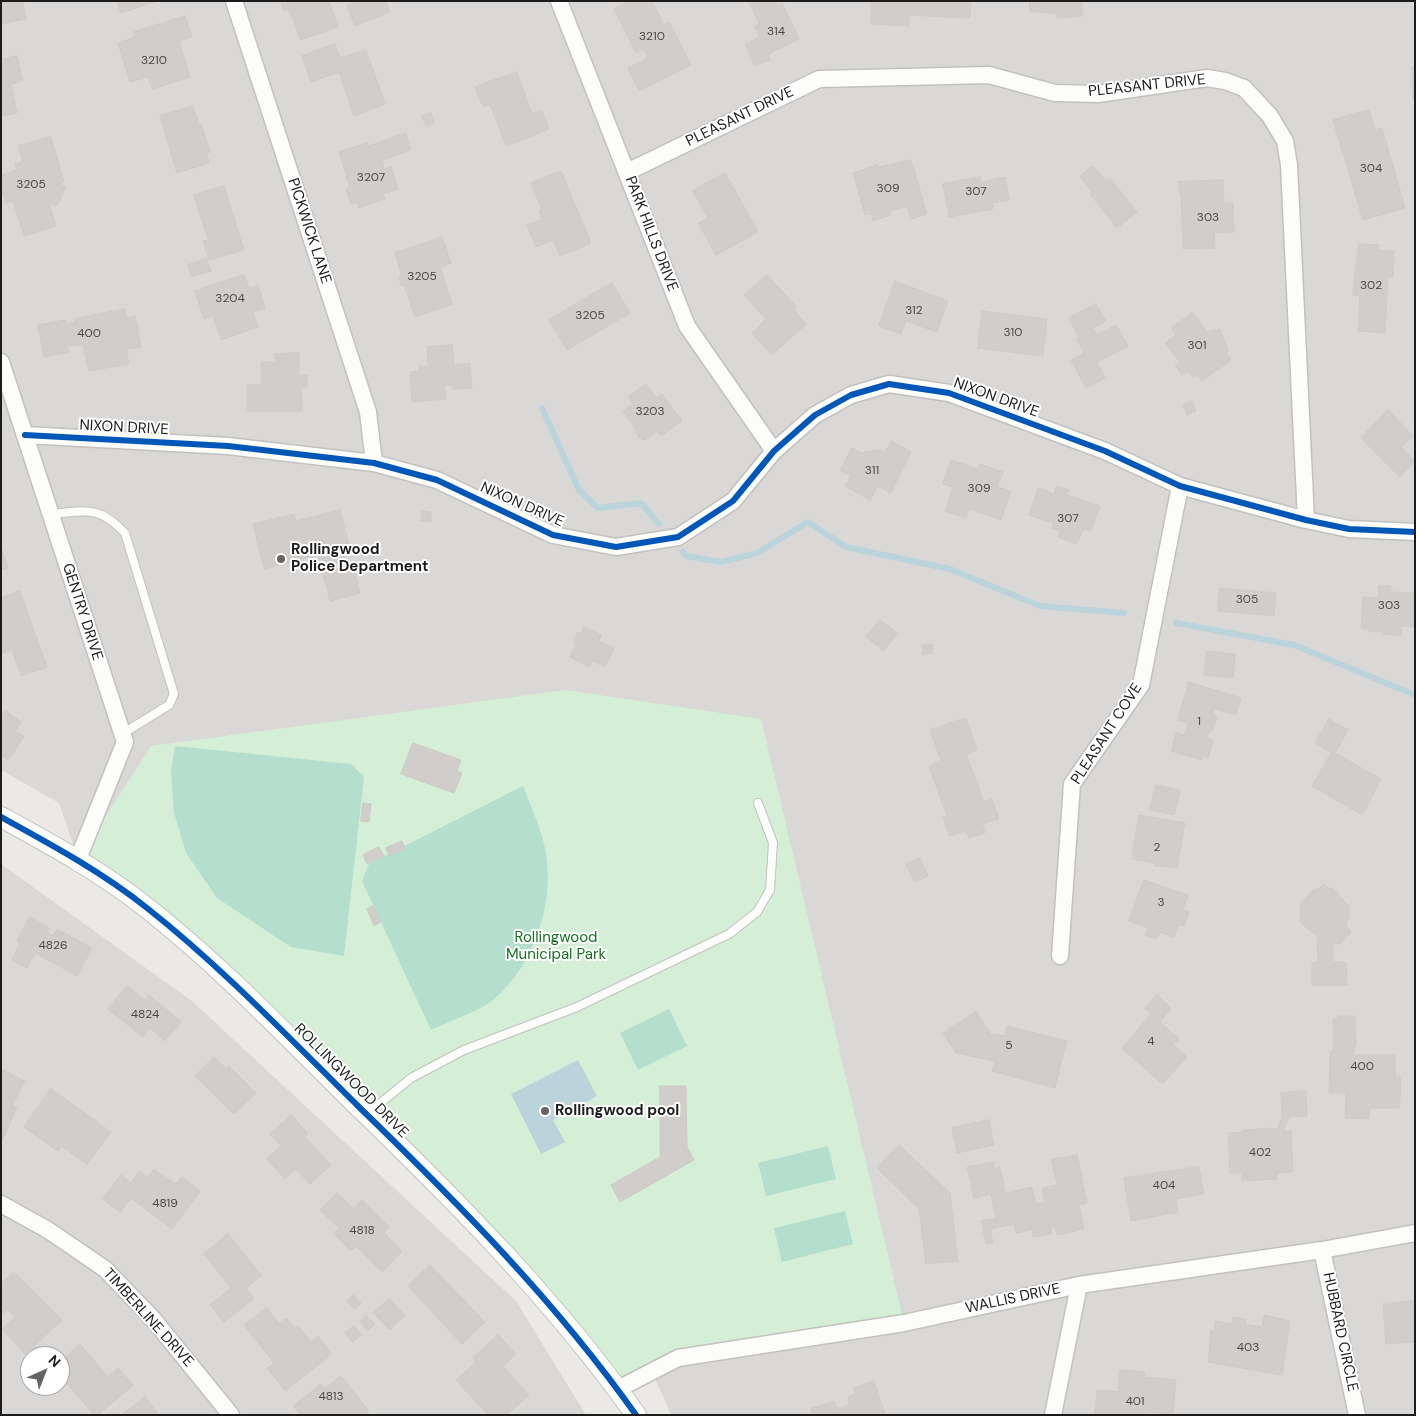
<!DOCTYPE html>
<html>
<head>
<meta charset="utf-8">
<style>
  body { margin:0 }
  #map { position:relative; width:1416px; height:1416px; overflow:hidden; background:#ebe9e5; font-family:"DM Sans",sans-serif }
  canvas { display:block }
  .frame { position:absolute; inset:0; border:2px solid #1c1c1c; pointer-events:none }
  .north { position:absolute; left:20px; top:1346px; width:50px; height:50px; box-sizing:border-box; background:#fff; border:1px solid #a4a4a4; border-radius:50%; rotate:44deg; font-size:14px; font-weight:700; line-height:20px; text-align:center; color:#1c1c1c }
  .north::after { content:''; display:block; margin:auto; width:18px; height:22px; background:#646462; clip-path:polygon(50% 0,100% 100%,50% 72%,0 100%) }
</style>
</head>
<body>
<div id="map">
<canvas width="1416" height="1416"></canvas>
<div class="frame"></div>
<div class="north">N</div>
</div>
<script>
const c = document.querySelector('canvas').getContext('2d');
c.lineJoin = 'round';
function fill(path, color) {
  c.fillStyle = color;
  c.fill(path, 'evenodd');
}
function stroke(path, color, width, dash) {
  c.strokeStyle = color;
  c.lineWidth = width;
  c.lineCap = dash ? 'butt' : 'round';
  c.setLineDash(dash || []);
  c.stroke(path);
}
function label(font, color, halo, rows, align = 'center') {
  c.font = font + ' "DM Sans",sans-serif';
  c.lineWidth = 4;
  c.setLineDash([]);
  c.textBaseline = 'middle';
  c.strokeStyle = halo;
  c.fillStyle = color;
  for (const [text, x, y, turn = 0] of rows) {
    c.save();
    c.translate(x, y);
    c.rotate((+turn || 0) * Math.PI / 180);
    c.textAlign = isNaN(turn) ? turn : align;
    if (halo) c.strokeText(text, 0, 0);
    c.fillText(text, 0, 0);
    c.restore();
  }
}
fill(new Path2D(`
  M1,1h1414v1414h-744l-19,-44 252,-48 -826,-464 -19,-56 -58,-33z
  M1,864l191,137 324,300 70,114h-585zM30,1356h30v30h-30z`), '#dad8d6');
fill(new Path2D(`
  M565,690l196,29 143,604 -226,35 -60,31 -67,-84 -353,-357 -120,-89 73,-113z`), '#d5efd6');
fill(new Path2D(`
  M175,746l176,18 13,13 -20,179 -53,-9 -74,-49 -31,-45 -12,-40 -3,-41z
  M523,786c7,19 16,38 21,58 13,53 -8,120 -51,156 -13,11 -46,22 -62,30l-69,-149 7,-17z
  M669,1009l18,37 -49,24 -18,-37z
  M828,1146l8,33 -70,17 -8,-33z
  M845,1211l8,33 -71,18 -8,-34z`), '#b4dfce');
fill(new Path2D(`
  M578,1060l19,36 -44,24 12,22 -24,12 -30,-60z`), '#bbd3db');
stroke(new Path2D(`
  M542,408l37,82 19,18 43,-5 18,21
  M683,552l3,4 35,6 36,-9 51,-31 38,25 104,22 90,37 84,7
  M1176,623l118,22 121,50`), '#bbd3db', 6);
const building = new Path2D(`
  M1,1h22l3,18 -25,5z
  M118,1h40l-37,12z
  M281,1h48l9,26 -38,13 -7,-21 -5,-9 -4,1z
  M359,1h27l4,11 -35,14 -8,-20z
  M631,1h21l12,24 5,-3 22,43 -52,26 -11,-23 20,-10 -4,-9 -8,4 -22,-44z
  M749,1h27l2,4 4,-2 17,36 -31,15 2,6 -15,6 -10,-22 15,-7 -6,-11 5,-2z
  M872,1h99l-1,17 -61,-3v11l-38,-2z
  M1030,1h52v15l-25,2v-4l-27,-3z
  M185,16l7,21 -13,4 11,36 -38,12 -4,-12 -18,5 -12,-39 17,-6 -1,-5z
  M335,44l5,14 26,-8 19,54 -31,12 -15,-44 -28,10 -9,-26z
  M17,56l6,25 -12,3 6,29 -16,3v-56z
  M1412,67h3v31h-2z
  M517,72l15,42 10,-4 7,19 -43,17 -16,-42 -7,3 -8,-20z
  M193,106l6,18 2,-1 9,29 -4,1 3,10 -32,10 -17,-57z
  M1369,110l6,20 7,-2 23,80 -42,12 -30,-100z
  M431,113l3,10 -8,3 -4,-10z
  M406,133l5,17 -29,10 2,9 7,-2 7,22 -15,5 2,5 -26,9 -2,-6 -6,2 -5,-14 4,-2 -11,-36 28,-9 1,3z
  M51,137l13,45 -6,2 8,3 -9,19 -8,-4 7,24 -32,10 -11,-35 -7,2 -5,-16v-12l16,-5 -2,-6 8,-2 -5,-16z
  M911,160l16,54 -16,5 -4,-13 -18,5 2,4 -18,6 -2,-8 -6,2 -12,-42 24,-8 1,2z
  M1093,166l13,15 4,-3 27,34 -20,16 -27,-34 2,-2 -12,-16z
  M561,171l30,72 -31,13 -7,-16 -17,7 -9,-22 15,-6 -3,-8 3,-2 -11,-26z
  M725,173l33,59 -42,23 -18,-32 10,-5 -15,-27z
  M980,177l1,5 24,-5 4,23 -17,3 1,6 -44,8 -6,-33z
  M1223,180l1,23h9l1,29 -20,1 1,15 -32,1 -2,-55h-2v-12z
  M224,186l20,64 -35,10 -6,-19 5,-1 -14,-45z
  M442,237l9,26 -11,4 12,37 -37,13 -11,-32 -3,1 -2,-9 3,-1 -7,-23z
  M1359,244l20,1 -1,5 16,1 -1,26h-5l-3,56 -27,-2 2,-36h-7z
  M207,259l4,12 -20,6 -3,-12z
  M244,275l5,13 9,-3 7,23 -12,4 5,15 -37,13 -8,-24 -9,3 -9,-28z
  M767,275l30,32 -3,3 12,14 -34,31 -20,-22 14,-14 -22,-24z
  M895,281l53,20 -11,31 -31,-11 -5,13 -22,-8z
  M612,283l18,30 -63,37 -18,-30z
  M1096,304l10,17 -13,7 4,7 19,-10 12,21 -31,16 8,16 -19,10 -15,-28 13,-7 -7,-14 2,-2 -10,-19z
  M125,309l2,9 8,-2 6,31 -15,2 3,15 -40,7 -6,-27 -16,2 2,6 -25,5 -6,-32 27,-5 1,4 10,-2 -1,-3z
  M982,311l65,8 -4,37 -65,-8z
  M1193,312l14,20 13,-3 8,21 -2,3 5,7 -29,21 -5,-6 -4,3 -6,-7 -5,4 -7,-10 5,-3 -15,-19 11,-8 -4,-7z
  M452,345l2,20 16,-2 2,25 -19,1v-4h-9l2,14 -34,3 -2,-30 9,-1v-5h9l-1,-19z
  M299,353v23l8,-1v12h-6l1,24h-55v-26h14v-23h15l-1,-8z
  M646,384l10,13 6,-3 20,27 -21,15 -4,-5 -12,9 -7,-3 -3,-9 -12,-17 10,-7 -5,-7z
  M1192,401l4,10 -9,4 -4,-10z
  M1388,410l25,26 -12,11 14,14 -15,16 -39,-39z
  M892,441l19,11 -20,41 -13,-7 -8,14 -25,-14 6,-10 -11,-6 12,-22 11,6 1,-2 16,-2 5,2z
  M951,460l27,9 2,-5 23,8 -6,15 14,4 -10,29 -32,-11 -3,9 -21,-7 8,-24 -10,-3z
  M1057,486l12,4 -2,5 33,11 -9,25 -8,-2 -6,15 -19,-7 2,-6 -8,-3 2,-5 -25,-8 9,-27 16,6z
  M340,510l9,35 -5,2 4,18 5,-1 7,29 -30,8 -12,-46 -54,14 -11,-45 41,-10 2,7z
  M422,511l9,1v10l-10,-1z
  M1,546l7,22 -7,2z
  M1379,585l12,1v6l24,1 -1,34 -12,-1 -1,10 -18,-2 1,-3 -15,1v-3h-8l2,-32 15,1z
  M1220,588l56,5 -2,23 -56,-5z
  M20,591l27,76 -26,9 -9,-26 -9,3 -2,-5v-50z
  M880,620l18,13 -14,18 -18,-14z
  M584,627l17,8 -2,6 15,7 -9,19 -13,-6 -3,6 -19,-10 6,-13 -3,-2 5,-10 3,2z
  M923,645h10l-1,9h-10z
  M1207,651l28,3 -2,24 -29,-3z
  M1189,682l52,16 -5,17 -22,-6 -1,5 4,2 -4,15 -3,-1 -3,8 6,2 -5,18 -6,-2 -1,4 -30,-9 5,-18 8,2 4,-12 -10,-2z
  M6,711l15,11 -6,9 9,6 -16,23 -7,-4v-38z
  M966,718l11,32 -11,4 18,48 8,-3 7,20 -17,5 3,9 -16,5 -3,-7 -17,5 -6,-19 4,-1 -18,-50 12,-6 -11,-30z
  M1329,719l19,11 -13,23 46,26 -19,36 -50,-29 19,-33 -16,-10z
  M413,743l48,17 -4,11 5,2 -8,20 -53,-19z
  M1156,785l24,5 -6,25 -24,-5z
  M363,803l8,1 -2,18 -8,-1z
  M1139,815l46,8 -8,45 -22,-2 1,-3 -24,-4z
  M402,841l3,8 -16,7 -3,-8z
  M379,847l5,9 -17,8 -4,-9z
  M920,858l8,18 -14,6 -8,-18z
  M1144,880l44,15 -5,15 6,2 -5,14 -5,-2 -5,13 -14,-5 -3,7 -12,-4 3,-7 -19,-7z
  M1323,884l5,4h4l17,18v13l-2,1 -1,5 5,7 -11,12h-7v18h13l1,23h-35v-23h6l-1,-26 -17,-14v-18l14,-15h5z
  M373,906l8,16 -7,4 -7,-17z
  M30,917l19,11 -2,4 6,4 4,-7 35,19 -15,28 -42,-23 -8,15 -15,-8 8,-17 -3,-2z
  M127,986l18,14 4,-5 32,27 -16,19 -15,-13 -7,9 -35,-28z
  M1157,995l14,13 -11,14 19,17 -6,6 14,12 -25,27 -40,-36 29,-34 -6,-6z
  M976,1012l14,21 -2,1 17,2 2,-10 60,15 -12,47 -63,-17 3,-10 -39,-8 -13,-20z
  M1338,1016h17l1,30h-2v9h41v21h5l1,12 -2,20h-29l-1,11 -24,-1 1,-25h-17l1,-42h3v-32h5z
  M214,1057l12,12 3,-3 27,27 -22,21 -39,-38z
  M1,1069l24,12 -13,25 5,2 -15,32z
  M660,1086h26l1,61 7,13 -74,42 -9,-17 49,-28z
  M51,1089l60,43 -24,32 -26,-18 -3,5 -34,-24z
  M1306,1091l1,25 -18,1 -6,15 8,-1 2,41 -16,1v6l-35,2v-8h-12l-2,-40 15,-1v-2l32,-2 2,3 5,-15 -1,-23z
  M292,1115l16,19 -3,3 26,28 -21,19 -14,-15 -11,10 -18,-20 14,-13 -11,-12z
  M989,1120l5,25 -37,8 -5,-25z
  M899,1145l51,48 8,68 -32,3 -7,-55 -42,-41z
  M1077,1155l10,48 -8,2 5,24 -27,6 -2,-9 -4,1 1,7 -19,3 -1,-7 -16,3 -2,-9 -24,5 3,14 -7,1 -5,-23 15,-3 -5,-24 -17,4 -7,-31 26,-5 2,7 5,-2 5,26 27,-6 4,17 9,-2 -3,-14 15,-3 -6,-25z
  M1199,1167l5,27 -28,5 2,13 -47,9 -7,-43z
  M154,1170l22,14 6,-7 18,14 -28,38 -41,-31 -11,14 -18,-13 19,-24 10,8 8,-12 9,7z
  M337,1193l17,16 8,-9 27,27 -5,6 18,18 -20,21 -26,-26 -5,5 -17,-17 5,-6 -19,-18z
  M228,1234l34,42 -16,12 8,10 -30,24 -14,-17 21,-17 -27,-34z
  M430,1265l55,57 -23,22 -54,-58z
  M14,1272l48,48 -37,34 -23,-25 13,-12 -7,-8 -7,6v-31z
  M353,1295l8,8 -6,6 -8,-8z
  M389,1299l16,16 -15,15 -17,-17z
  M1415,1301v41l-29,2 -3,-40z
  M267,1308l12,16 7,-6 9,10 3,-2 13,16 7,-6 14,18 -47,37 -18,-23 7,-5 -30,-38z
  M1264,1315l26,6 -8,54 -74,-13 3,-32h3l1,-9 17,3 1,-7 13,2 -1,5 17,3z
  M366,1316l9,8 -7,7 -8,-9z
  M354,1326l8,9 -10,7 -7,-9z
  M498,1335l18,19 -13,12 26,29 -22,20h-19l-32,-35 20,-18 -3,-4z
  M80,1344l28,33 10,-9 15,17 -35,30h-4l-34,-40v-13z
  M1120,1370l25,2v5l31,3 -3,34 -25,-2v3h-53l2,-25 21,2z
  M341,1376l28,35 -4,4h-64l-8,-9 28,-22 4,5z
  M874,1381l11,34h-73l-2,-6 24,-8 3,8 13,-5 -2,-7 8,-3 -2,-6z
  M145,1397l14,18h-38l10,-7z`);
fill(building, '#d0cdca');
stroke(building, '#cecbc7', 1);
const service = new Path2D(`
  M51,514c35,-3 47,-9 74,19l49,161 -5,11 -47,29
  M367,1114l44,-36 53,-28 113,-43 152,-73 28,-22 13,-22 3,-47 -15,-40`);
const minor = new Path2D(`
  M234,1l134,411 6,51
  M559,1l128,325 87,125
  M627,172l192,-93 170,-4 66,18 43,1 109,-16 18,3 19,7 26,28 15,25 4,24 17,355
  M1,362l124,380 -47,117
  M25,435l203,11 146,17 63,17 116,55 63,12 62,-10 55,-36 41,-50 41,-36 36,-20 38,-11 60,9 156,58 75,35 126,34 43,9 66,3
  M1060,956l12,-172 69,-99 39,-199
  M1,1204l47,26 57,39 48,50 78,96
  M1322,1250l35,165
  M618,1389l60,-31 226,-35 175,-38 243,-35 93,-17
  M1053,1415l26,-130`);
const tertiary = new Path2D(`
  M1,817c51,28 101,55 146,91 76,60 143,131 212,199 99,96 197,195 277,308`);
stroke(service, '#c2c1bf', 10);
stroke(minor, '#c2c1bf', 19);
stroke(tertiary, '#c2c1bf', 22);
stroke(service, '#fcfcfb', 8);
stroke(minor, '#fcfcfb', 16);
stroke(tertiary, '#fcfcfb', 20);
stroke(new Path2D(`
  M25,435l203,11 146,17 63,17 116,55 63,12 62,-10 55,-36 41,-50 41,-36 36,-20 38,-11 60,9 156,58 75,35 126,34 43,9 66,3
  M1,817c51,28 101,55 146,91 76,60 143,131 212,199 99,96 197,195 277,308`), '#0057b8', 6);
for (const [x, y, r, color] of [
  [281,559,5,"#646462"],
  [545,1111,5,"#646462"]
]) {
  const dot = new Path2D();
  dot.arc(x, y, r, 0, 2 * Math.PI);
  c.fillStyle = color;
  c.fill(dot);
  stroke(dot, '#fff', 2);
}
label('12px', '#494848', null, [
  ["314",776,32],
  ["3210",652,37],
  ["3210",154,61],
  ["304",1371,169],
  ["3207",371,178],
  ["3205",31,185],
  ["309",888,189],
  ["307",976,192],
  ["303",1208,218],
  ["3205",422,277],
  ["302",1371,286],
  ["3204",230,299],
  ["312",914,311],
  ["3205",590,316],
  ["310",1013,333],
  ["400",89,334],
  ["301",1197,346],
  ["3203",650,412],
  ["311",872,471],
  ["309",979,489],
  ["307",1068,519],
  ["305",1247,600],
  ["303",1389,606],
  ["1",1199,722],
  ["2",1157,848],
  ["3",1161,903],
  ["4826",53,946],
  ["4824",145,1015],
  ["4",1151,1042],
  ["5",1009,1046],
  ["400",1362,1067],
  ["402",1260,1153],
  ["404",1164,1186],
  ["4819",165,1204],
  ["4818",362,1231],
  ["403",1248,1348],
  ["4813",331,1397],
  ["401",1135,1402]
]);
label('15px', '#1c1c1c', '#fff', [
  ["PLEASANT DRIVE",1147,86,-6],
  ["PLEASANT DRIVE",740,117,-26],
  ["PICKWICK LANE",309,231,72],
  ["PARK HILLS DRIVE",651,234,69],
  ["NIXON DRIVE",996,398,20],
  ["NIXON DRIVE",124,428,3],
  ["NIXON DRIVE",522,505,24],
  ["GENTRY DRIVE",82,612,72],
  ["PLEASANT COVE",1107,734,-57],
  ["ROLLINGWOOD DRIVE",351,1081,45],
  ["WALLIS DRIVE",1013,1299,-12],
  ["TIMBERLINE DRIVE",148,1318,48],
  ["HUBBARD CIRCLE",1340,1332,78]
]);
label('bold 15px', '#1c1c1c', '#fff', [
  ["Rollingwood",291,550],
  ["Police Department",291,567],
  ["Rollingwood pool",555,1111]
], 'left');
label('15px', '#157020', '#fff', [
  ["Rollingwood",556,938],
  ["Municipal Park",556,955]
]);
</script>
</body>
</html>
